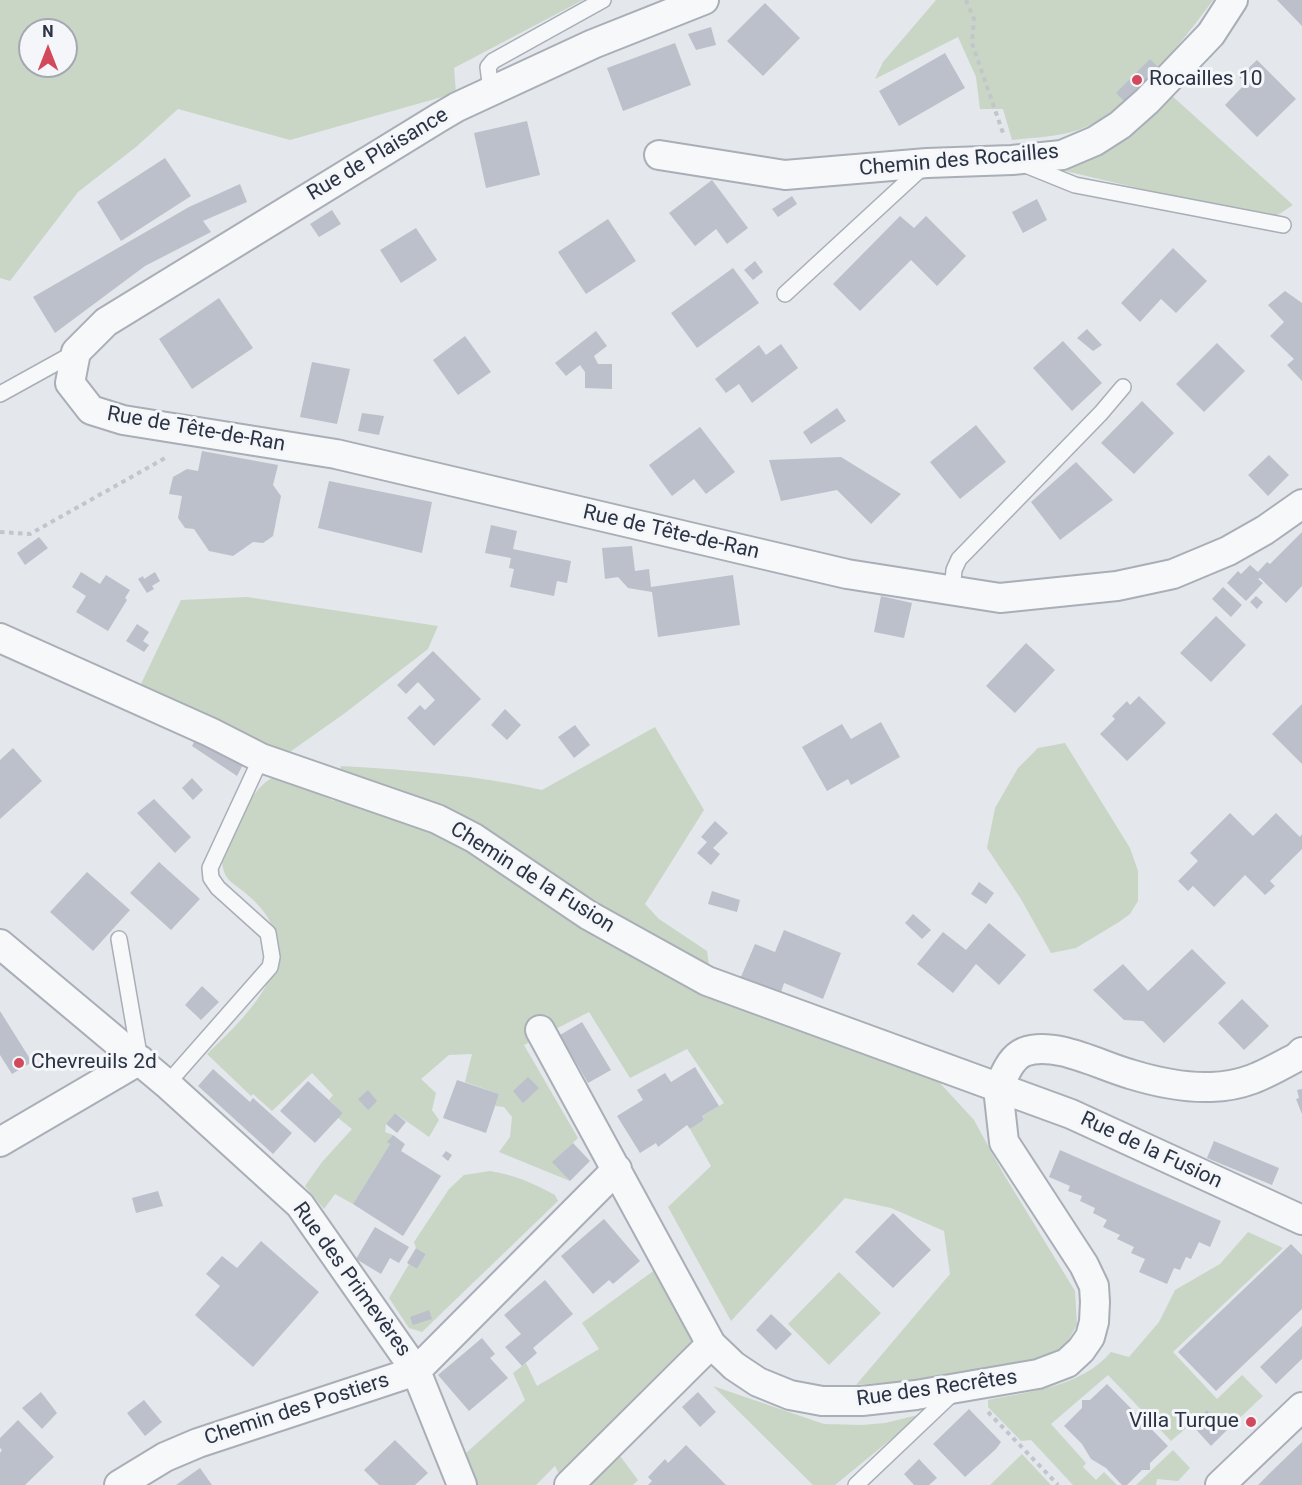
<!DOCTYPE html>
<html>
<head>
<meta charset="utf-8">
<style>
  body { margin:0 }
  #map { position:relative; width:1302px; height:1485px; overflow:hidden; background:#e4e7ec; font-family:Roboto,sans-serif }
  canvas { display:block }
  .north { position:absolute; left:18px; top:18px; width:60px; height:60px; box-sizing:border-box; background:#f4f6f9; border:2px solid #a4a8b1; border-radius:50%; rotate:0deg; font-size:16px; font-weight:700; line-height:24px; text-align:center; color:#2b3445 }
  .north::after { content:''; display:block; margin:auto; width:21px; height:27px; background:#d1495b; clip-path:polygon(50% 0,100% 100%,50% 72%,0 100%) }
</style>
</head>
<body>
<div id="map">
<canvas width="1302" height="1485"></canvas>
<div class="north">N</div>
</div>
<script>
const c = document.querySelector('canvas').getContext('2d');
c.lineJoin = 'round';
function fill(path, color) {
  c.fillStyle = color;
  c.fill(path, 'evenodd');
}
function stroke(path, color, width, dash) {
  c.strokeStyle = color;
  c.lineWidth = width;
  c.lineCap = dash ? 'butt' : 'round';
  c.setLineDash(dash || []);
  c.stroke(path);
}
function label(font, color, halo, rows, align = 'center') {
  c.font = font + ' Roboto,sans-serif';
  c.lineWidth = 6;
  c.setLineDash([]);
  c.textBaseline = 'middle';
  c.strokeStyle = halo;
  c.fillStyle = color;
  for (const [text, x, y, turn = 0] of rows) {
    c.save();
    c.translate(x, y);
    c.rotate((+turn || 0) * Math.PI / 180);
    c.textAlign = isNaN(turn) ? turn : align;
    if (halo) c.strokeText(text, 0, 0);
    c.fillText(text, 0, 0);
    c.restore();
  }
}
fill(new Path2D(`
  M0,0h583l-129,68 2,25 -166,47 -112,-31 -42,38 -58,45 -68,89 -10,-3zM30,30h36v36h-36z
  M936,0h277c-29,40 -80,105 -125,126 -24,11 -50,11 -76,14l-9,-31h-23l-4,-32 -18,-40 -83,42 8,-17z
  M1170,94l123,111 -17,11 -113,-22 -102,-24 38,-17z
  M247,597l191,29 -10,23 -83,64 -58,41 -148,-66 42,-88z
  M655,727l49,83 -59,94 14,15 48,32 6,42 226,89 35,38 29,53 72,118 2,34 -18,31 -80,19 -123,10 94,-111 -6,-43 -53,-23 -46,-10 -114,123 -63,-114 43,-41 -21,-37 14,-9 -2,-4 22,-13 -37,-54 -57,29 -41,-66 -65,33 54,93 -25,24 17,19 -71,-29 11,-15 2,-20 -8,-10 -9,-1 4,-12 -34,-12 7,-28 -23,1 -28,24 15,14 -4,17 7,10 -10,17 -34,-24 -9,11 -1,8 8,3 -5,7 2,2 -37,60 -18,-10 -11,15 -19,-23 17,-24 30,-33 -14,-11 5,-5 -14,-13 4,-5 -21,-22 -40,38 -19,-17 -2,2 -44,-42c44,-42 106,-101 43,-157 -17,-16 -29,-15 -28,-43 10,-20 36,-87 66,-78 15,5 31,17 46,25l7,-35c68,4 135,9 201,24z
  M1065,743l65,105 8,23v30l-8,13 -11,8 -43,26 -25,5 -30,-54 -34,-51 8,-40 23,-40 20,-20z
  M490,1171c25,4 43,12 65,24l3,6 -136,131 -13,-4 -20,-30 20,-34 8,5 9,-15 -10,-6 -2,-6 35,-53 15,-14z
  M1248,1232l35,16 -110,104 44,47 25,-24 21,21 -36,34 -20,-20 -36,31 -63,-66 -57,49 35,39 -3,4 13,13 8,-8 13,13h-44l-42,-45 -10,1 -33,-34v-7c43,-9 93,-13 123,-48l18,5 30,-35 16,-32 45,-26z
  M656,1269l40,68 -137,137 -4,-8 -19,19h-59l-12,-31 60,-54 -12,-27 13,-10 11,23 62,-37 -17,-26z
  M839,1272l42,41 -52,52 -41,-41z
  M713,1386l111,38 38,1 23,-2 37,-9 -87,71h-22z
  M1173,1450l17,18 -12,13 -21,-2 -1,6h-20z
  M1022,1454l29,31h-61z
  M620,1456l18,24 -5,5h-42z`), '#c9d6c5');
fill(new Path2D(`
  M1277,0h25v26z
  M765,3l35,35 -37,38 -36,-35z
  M711,27l5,18 -20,5 -8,-16z
  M675,43l16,42 -68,26 -16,-43z
  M945,53l20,35 -66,38 -20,-35z
  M1150,59l9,9 -35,33 -8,-8z
  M1257,60l39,39 -39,38 -32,-32 21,-22 -7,-6z
  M527,121l13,54 -54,13 -12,-55z
  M165,158l26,38 -70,45 -24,-39z
  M712,180l36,48 -21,16 -11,-15 -21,17 -26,-33z
  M240,184l7,18 -44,19 8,11 -66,34 -90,67 -22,-36 156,-90z
  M792,196l5,8 -19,13 -6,-8z
  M1037,199l10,21 -24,13 -11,-21z
  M332,210l9,14 -22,13 -9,-13z
  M900,216l14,12 12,-12 40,40 -29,30 -26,-26 -51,51 -27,-27z
  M608,219l28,42 -50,33 -28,-42z
  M416,228l21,32 -36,23 -21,-33z
  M1173,248l34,33 -31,32 -15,-14 -21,23 -19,-19z
  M755,261l8,11 -10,8 -9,-10z
  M733,268l26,35 -62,45 -26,-35z
  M1285,291l17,12v78l-15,-16 7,-6 -24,-23 14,-14 -16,-17z
  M219,298l34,50 -61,41 -33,-50z
  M1087,329l15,16 -9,6 -16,-13z
  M596,331l11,15 -13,10 4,8h14v25l-27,-1v-16l-5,-7 -14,11 -11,-13z
  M465,336l26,36 -33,23 -25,-35z
  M1063,341l39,42 -30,28 -39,-43z
  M1217,343l28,28 -41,41 -28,-28z
  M781,344l17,24 -46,35 -13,-19 -13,9 -11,-14 44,-34 7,10z
  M312,362l38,7 -13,55 -37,-7z
  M1142,401l32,32 -40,41 -33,-31z
  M837,408l9,13 -35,23 -8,-12z
  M362,413l22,3 -5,19 -21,-4z
  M976,425l30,37 -46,37 -30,-37z
  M700,427l35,45 -29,22 -12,-15 -22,17 -23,-31z
  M202,451l76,14 -5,20 8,11 -8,40 -10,7 -10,-1 -20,14 -24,-5 -15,-22 -9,-1 -7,-10 4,-22 -13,-2 4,-17 14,-8 11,2z
  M1269,455l20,20 -21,21 -20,-21z
  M841,457l60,37 -30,30 -34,-34 -56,11 -12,-41z
  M1076,462l37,38 -53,40 -29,-38z
  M329,481l103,21 -10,51 -104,-25z
  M491,525l26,6 -4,18 58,12 -4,22 -10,-2 -3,15 -44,-9 4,-18 -5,-1 2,-10 -26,-5z
  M1302,532v54l-16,17 -26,-25 -2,1 5,4 -17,18 -19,-18 11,-12 3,3 9,-9 8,7 9,-10 3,2z
  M39,537l9,11 -23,17 -8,-12z
  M632,546l3,25 14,-2 2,18 82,-12 7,50 -82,12 -6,-45 -24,-4 -10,-11 -13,2 -3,-31z
  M81,572l19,12 6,-9 24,15 -5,8 2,2 -19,31 -32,-19 10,-16 -14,-9z
  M155,572l5,9 -8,5 2,3 -7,4 -9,-14 5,-3 1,3z
  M1223,587l19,18 -11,12 -19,-18z
  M881,596l31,7 -8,35 -30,-6z
  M1256,596l7,6 -6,7 -7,-7z
  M1216,616l30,29 -35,37 -31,-29z
  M137,624l12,8 -6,9 6,4 -5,7 -18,-11z
  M1026,643l29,27 -40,43 -29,-27z
  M433,651l48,48 -47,47 -27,-28 13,-13 5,5 10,-10 -17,-18 -12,12 -9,-9z
  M1139,696l27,27 -39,38 -27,-27 15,-15 -3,-3 15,-15 3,4z
  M1302,704v60l-30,-30z
  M505,709l16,16 -14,15 -16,-15z
  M881,722l19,35 -49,28 -3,-6 -21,12 -25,-44 40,-23 9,15z
  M575,725l15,20 -16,13 -16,-21z
  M196,738l49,23 -8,15 -45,-30z
  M13,748l29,33 -42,38v-59z
  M192,778l11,12 -10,10 -11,-12z
  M154,799l37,38 -16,16 -38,-40z
  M1230,813l23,23 23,-23 24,24 2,-3v15l-32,32 5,5 -10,9 -20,-20 -31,32 -21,-21 -5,5 -10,-10 20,-20 -8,-8z
  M715,821l13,12 -15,15 7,6 -9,11 -14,-12 10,-11 -6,-5z
  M159,862l41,37 -29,31 -41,-37z
  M87,872l43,38 -37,41 -43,-39z
  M979,882l15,11 -8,11 -15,-10z
  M712,891l28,9 -3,12 -29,-8z
  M913,914l18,16 -9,9 -17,-16z
  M989,923l37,32 -27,30 -23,-21 -23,29 -36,-29 26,-32 23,18z
  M784,930l57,23 -18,46 -39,-16 -4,12 -40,-16 15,-35 20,8z
  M1192,949l34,34 -62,60 -21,-22 -19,-1 -31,-30 30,-26 25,27z
  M202,986l17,16 -18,18 -16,-15z
  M1242,999l27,27 -25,24 -26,-27z
  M0,1011l32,51 -20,12 -12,-19z
  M582,1022l29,48 -23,13 -28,-48z
  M695,1067l24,39 -17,10 2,4 -14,9 -3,-4 -29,22 -2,-4 -16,10 -23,-37 26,-16 -6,-10 28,-17 6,9z
  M213,1069l37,33 3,-4 39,35 -19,21 -75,-68z
  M528,1077l11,11 -16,15 -10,-12z
  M457,1080l42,14 -13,39 -43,-15z
  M308,1081l35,32 -28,30 -35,-32z
  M1302,1089v25l-6,-15 3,-1 -2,-8z
  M368,1090l9,11 -9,9 -10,-11z
  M395,1113l11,9 -9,11 -11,-9z
  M393,1135l12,9 -4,7 40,25 -38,60 -50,-32 37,-60 -3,-2z
  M1214,1141l65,27 -7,17 -65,-27z
  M573,1143l17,18 -20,20 -18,-19z
  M1060,1150l161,71 -11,26 -11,-5 -8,17 -5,-2 -6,13 -6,-2 -7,16 -28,-12 6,-13 -14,-6 3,-6 -17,-8 3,-4 -17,-8 4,-7 -14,-7 2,-5 -15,-7 2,-5 -14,-5 2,-5 -21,-9z
  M446,1151l6,4 -4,6 -6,-5z
  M158,1191l5,15 -27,7 -4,-15z
  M893,1213l38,37 -38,38 -38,-36z
  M604,1219l36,42 -27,23 -4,-4 -16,14 -32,-38z
  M375,1227l34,20 -10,16 -9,-5 -9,16 -25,-15z
  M261,1241l58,51 -66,75 -58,-52 25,-29 -14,-12 16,-18 15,12z
  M1291,1244l11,11v54l-86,82 -38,-39z
  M416,1248l10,6 -9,15 -10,-6z
  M545,1280l28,34 -40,34 4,5 -15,13 -17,-19 16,-13 -17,-19z
  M429,1310l3,9 -19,6 -3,-8z
  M771,1314l21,20 -16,16 -20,-20z
  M1302,1326v33l-26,25 -16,-17z
  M482,1338l13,16 -5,4 18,20 -39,33 -31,-36z
  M1107,1384l61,62 -18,17v7h-8l-15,15h-5l-16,-17 -15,-9 -9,-15 -18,-18 18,-18v-8h8z
  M41,1392l16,21 -15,16 -20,-21z
  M698,1392l18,20 -16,15 -18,-20z
  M144,1400l18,22 -17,14 -18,-23z
  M969,1409l32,33 -5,7 -31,28 -32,-33z
  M1207,1410l20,20 -16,16 -20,-22z
  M18,1420l36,37 -29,28h-25v-32l2,-3 -2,-2v-10z
  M395,1440l33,33 -13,12h-36l-15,-15z
  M1302,1442v43h-44l14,-14z
  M686,1445l40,40h-78l4,-4 -4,-4 17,-18 3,4z
  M919,1459l18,19 -8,7h-15l-10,-11z
  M200,1468l12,17h-36z`), '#bbc0ca');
const lane = new Path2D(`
  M491,91l-3,-24 5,-6 110,-61
  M1023,164l52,21 208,40
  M785,294l140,-129
  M0,394l76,-42
  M952,591l2,-21 5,-11 142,-146 22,-26
  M119,939l21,121
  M167,1084l103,-117 2,-10 -4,-24 -50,-45 -7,-10 -1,-10 51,-110
  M856,1485l99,-94`);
const street = new Path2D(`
  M704,0l-111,44 -136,63 -17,10 -334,205 -30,30 -6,31 21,27 32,10 213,34 511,120 153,24 117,-12 56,-12 55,-23 37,-21 37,-26
  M659,155l126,20 142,-12 85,-3 50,-5 33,-14 25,-16 27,-24 64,-67 22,-34
  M0,638l210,94 51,26 176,61 37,19 114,77 119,66 364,133 231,106
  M0,944l167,140 133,121 116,166 46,114
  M540,1030l171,314 23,22 24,16 32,13 32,6h40l54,-6 122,-21 29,-11 14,-13 9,-13 4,-15 1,-20 -1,-16 -10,-21 -80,-123 -6,-54
  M998,1088c7,-13 12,-30 26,-36 30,-12 77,14 106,22 26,8 54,14 81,13 36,-1 56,-14 86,-30l5,-5
  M0,1142l140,-82
  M119,1485l46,-28 33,-14 218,-72 201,-202
  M569,1485l142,-141
  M1220,1485l82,-78`);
stroke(lane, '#a9aeb7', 18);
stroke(street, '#a9aeb7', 32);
stroke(new Path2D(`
  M966,0l8,19 -2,24 31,90
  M0,532l30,2 137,-77
  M988,1412l70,73`), '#c2c5cb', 4, [4.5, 4.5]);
stroke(lane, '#f7f8fa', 15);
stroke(street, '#f7f8fa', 28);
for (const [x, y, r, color] of [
  [1137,80,6,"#d1495b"],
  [19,1063,6,"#d1495b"],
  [1251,1422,6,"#d1495b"]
]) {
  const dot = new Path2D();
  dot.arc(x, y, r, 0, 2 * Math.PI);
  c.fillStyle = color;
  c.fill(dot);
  stroke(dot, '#f4f6f9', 2);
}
label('21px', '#2b3445', '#f4f6f9', [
  ["Rocailles 10",1149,80],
  ["Chevreuils 2d",31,1063],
  ["Villa Turque",1239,1422,"right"]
], 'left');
label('21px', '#2b3445', '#f4f6f9', [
  ["Rue de Plaisance",378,155,-31],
  ["Chemin des Rocailles",959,161,-5],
  ["Rue de Tête-de-Ran",196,430,10],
  ["Rue de Tête-de-Ran",671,533,13],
  ["Chemin de la Fusion",532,878,32],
  ["Rue de la Fusion",1151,1151,25],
  ["Rue des Primevères",351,1280,54],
  ["Rue des Recrêtes",937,1389,-8],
  ["Chemin des Postiers",297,1410,-18]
]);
</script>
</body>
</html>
